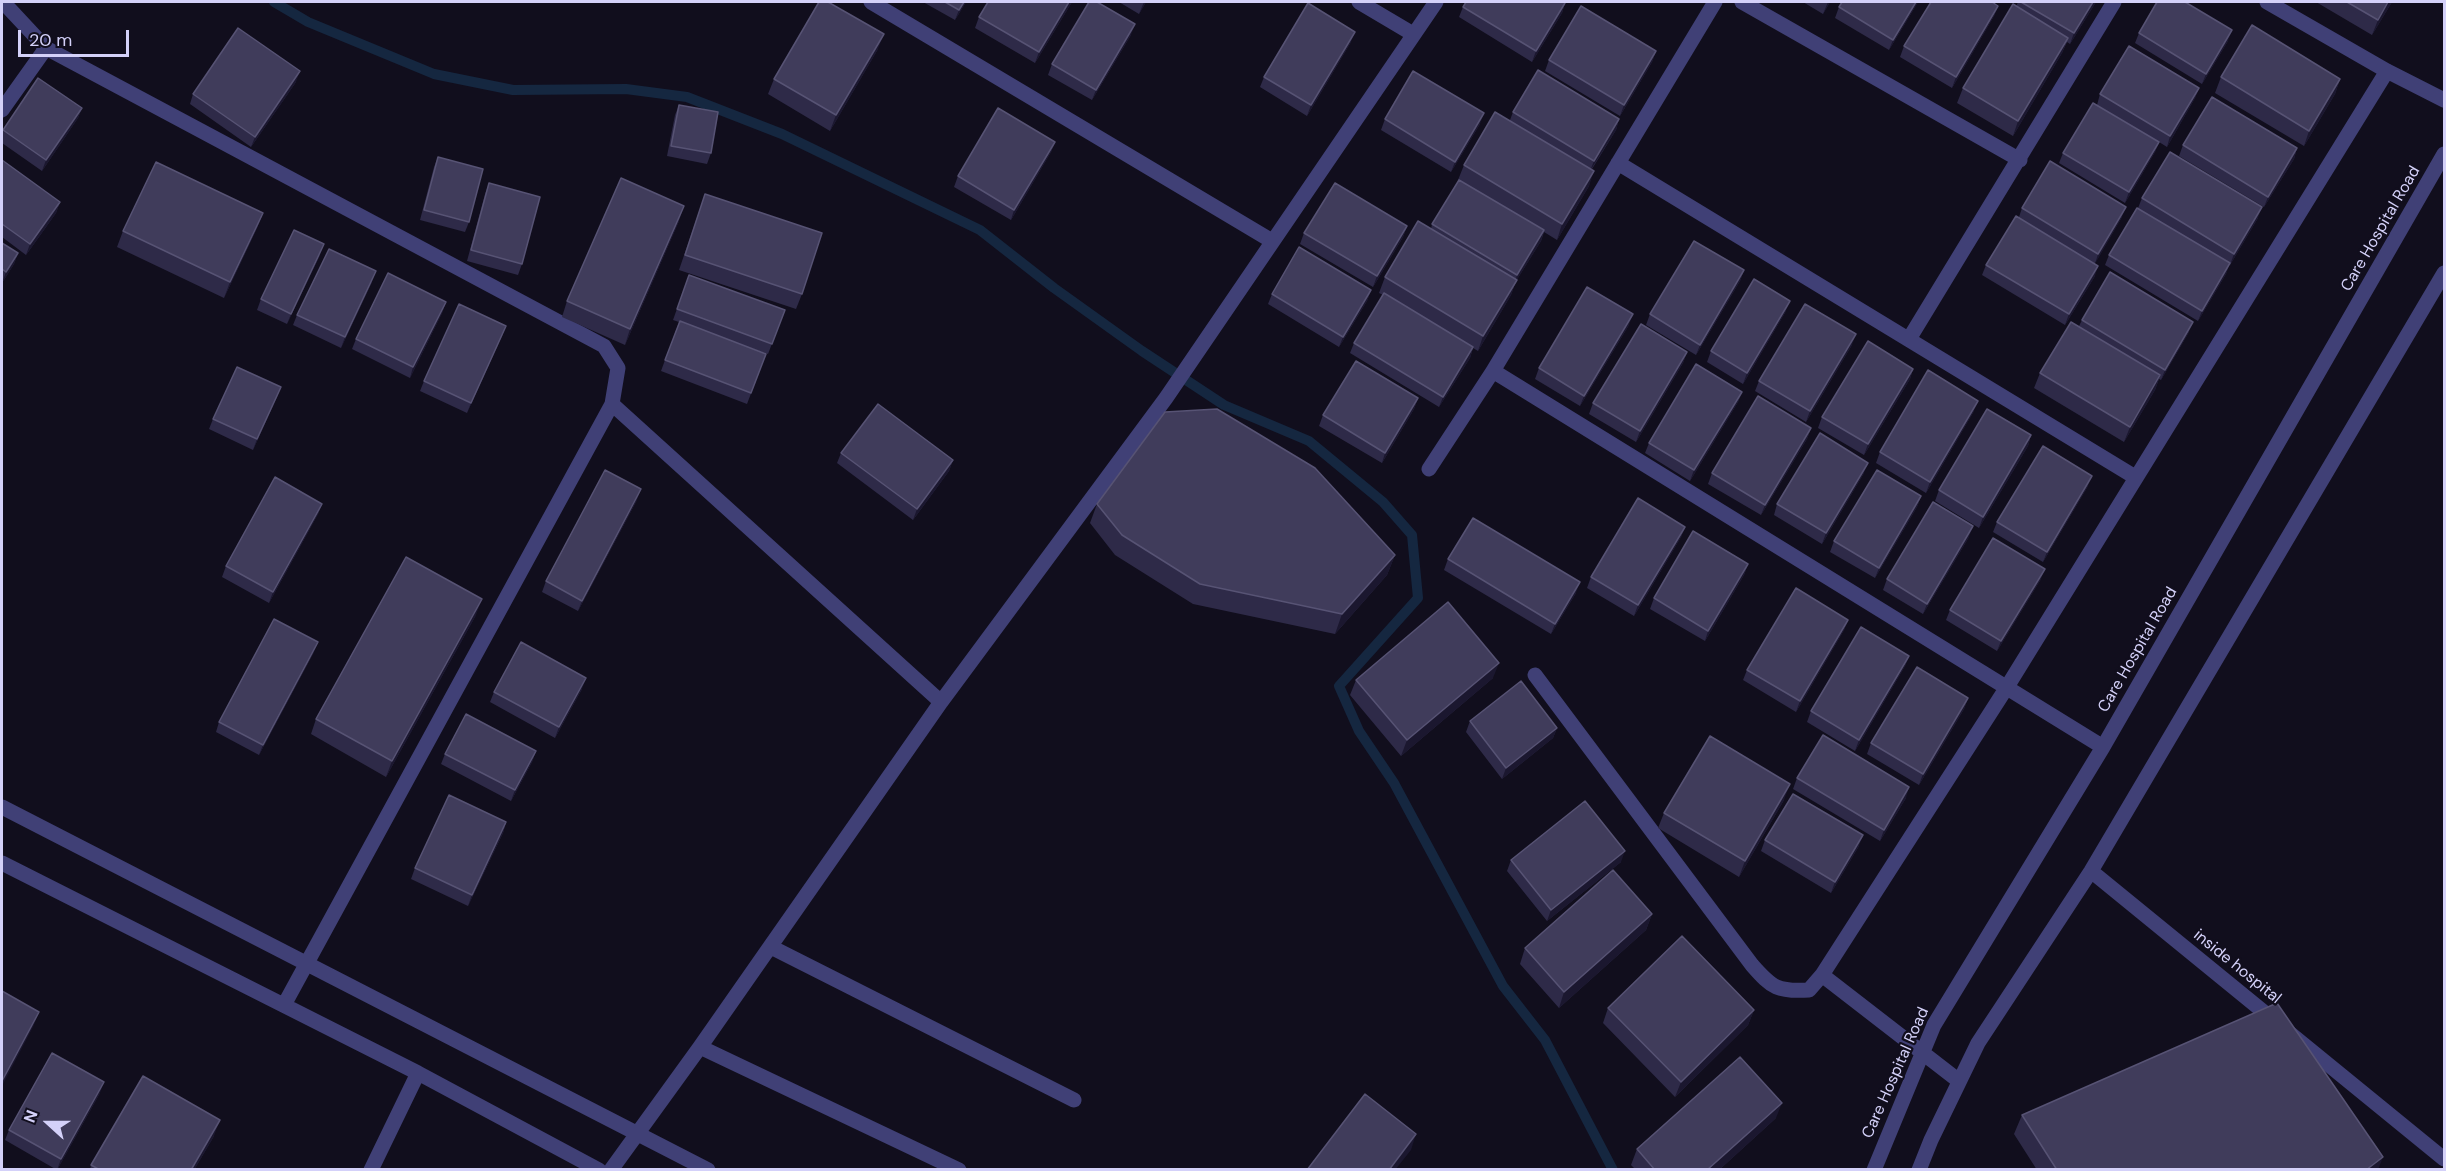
<!DOCTYPE html>
<html>
<head>
<meta charset="utf-8">
<style>
  body { margin:0 }
  #map { position:relative; width:2446px; height:1171px; overflow:hidden; background:#110e1d; font-family:"DM Sans",sans-serif }
  canvas { display:block }
  .frame { position:absolute; inset:0; border:3px solid #d4d1f9; pointer-events:none }
  .north { position:absolute; left:18px; top:1093px; width:60px; height:60px; -webkit-text-stroke:4px #110e1d; paint-order:stroke; rotate:291deg; font-size:16px; font-weight:700; line-height:24px; text-align:center; color:#d4d1f9 }
  .north::after { content:''; display:block; margin:auto; width:21px; height:27px; background:#d4d1f9; clip-path:polygon(50% 0,100% 100%,50% 72%,0 100%) }
  .scale { position:absolute; left:18px; top:30px; width:111px; height:27px; box-sizing:border-box; border:3px solid #d4d1f9; border-top:0; padding-left:8px; font-size:18px; line-height:21px; white-space:nowrap; color:#d4d1f9; -webkit-text-stroke:4px #110e1d; paint-order:stroke }
</style>
</head>
<body>
<div id="map">
<canvas width="2446" height="1171"></canvas>
<div class="frame"></div>
<div class="north">N</div>
<div class="scale">20 m</div>
</div>
<script>
const c = document.querySelector('canvas').getContext('2d');
c.lineJoin = 'round';
function stroke(path, color, width, dash) {
  c.strokeStyle = color;
  c.lineWidth = width;
  c.lineCap = dash ? 'butt' : 'round';
  c.setLineDash(dash || []);
  c.stroke(path);
}
function fill(path, color) {
  c.fillStyle = color;
  c.fill(path, 'evenodd');
}
function label(font, color, halo, rows, align = 'center') {
  c.font = font + ' "DM Sans",sans-serif';
  c.lineWidth = 4.5;
  c.setLineDash([]);
  c.textBaseline = 'middle';
  c.strokeStyle = halo;
  c.fillStyle = color;
  for (const [text, x, y, turn = 0] of rows) {
    c.save();
    c.translate(x, y);
    c.rotate((+turn || 0) * Math.PI / 180);
    c.textAlign = isNaN(turn) ? turn : align;
    if (halo) c.strokeText(text, 0, 0);
    c.fillText(text, 0, 0);
    c.restore();
  }
}
stroke(new Path2D(`
  M274,2l34,20 126,52 79,16 113,-1 61,8 95,37 198,96 74,58 88,63 82,54 85,36 74,61 29,33 6,63 -79,88 20,45 35,52 109,203 42,54 68,130`), '#152740', 10);
stroke(new Path2D(`
  M3,2l43,46 558,298 14,22 -6,36 -328,601
  M871,2l401,239
  M1359,2l54,32
  M1742,2l278,158
  M2267,2l120,69 57,29
  M2,110l44,-62
  M1618,163l517,314
  M1909,339l205,-337
  M1493,371l610,376
  M612,404l329,298
  M1429,469l64,-98 222,-369
  M1535,675l217,290c20,23 26,27 57,25l13,-15 185,-288 380,-616
  M2,807l706,363
  M2,863l416,210 181,97
  M2091,871l353,288
  M771,947l303,153
  M1822,975l137,106
  M700,1047l259,123
  M371,1170l47,-97
  M611,1170l89,-123 241,-345 225,-304 270,-396
  M1874,1170l60,-145 169,-278 341,-593
  M1919,1170l12,-30 47,-97 113,-172 353,-598`), '#404076', 15);
fill(new Path2D(`
  M923,2h43l-11,18z
  M1072,2l-37,61 -60,-35 4,-11z
  M1119,2h27l-7,12z
  M1803,2h27l-7,12z
  M1918,2l-29,48 -54,-32 4,-11z
  M2018,2h78l-26,42 -3,-2 -5,11 -49,83 -56,-33 6,-15 53,-81z
  M2316,2h76l-20,33z
  M1565,3l-3,10 -30,49 -73,-45 4,-10z
  M1998,6l-4,10 -42,72 -52,-31 4,-11z
  M2139,33l89,8 -26,43 -67,-41z
  M1131,35l-39,65 -44,-25 4,-11z
  M1351,42l-44,74 -47,-29 4,-10z
  M878,49l-48,82 -62,-37 6,-15z
  M1656,51l-4,11 -32,54 -75,-45 4,-11z
  M2221,77l119,2 -5,15 -31,52 -89,-53z
  M296,82l-45,65 -61,-43 3,-10z
  M2199,88l-4,10 -28,49 -8,-5 -4,10 -30,51 -66,-40 4,-10 34,-48 3,-11z
  M679,105l32,48 -4,11 -40,-8 8,-41z
  M82,108l-4,10 -36,53 -40,-28v-10l1,-3z
  M1513,112l106,7 -3,11 -24,39 -3,17 -32,54 -13,-8 -3,9 -25,40 -5,14 -33,56 -5,-3 -3,10 -31,49 -89,-54 4,-10 29,-48 -4,-2 6,-16 46,-48 1,-5 27,-43 -1,-1 6,-15 46,-45z
  M1385,119l95,5 -29,48 -70,-42z
  M1055,142l-4,10 -40,68 -57,-33 4,-11z
  M2183,145l114,3 -3,11 -30,48 -85,-51z
  M438,157l31,65 -4,10 -45,-12 14,-53z
  M2,160l58,42 -4,11 -30,42 -24,-18z
  M489,183l33,81 -4,11 -51,-14 18,-67z
  M705,194l97,100 -6,15 -117,-39z
  M2142,198l116,20 -28,47 -1,-1 -3,10 -28,47 -93,-56 4,-10 29,-47z
  M2022,208l100,9 -27,46v13l-30,49 -83,-50 4,-10 33,-48z
  M263,213l-6,15 -33,70 -107,-51 6,-16z
  M679,221l-54,124 -63,-28 5,-16z
  M1407,226l-4,11 -30,50 -73,-43 4,-11z
  M2,243l16,10 -4,11 -12,19z
  M320,255l-33,69 -30,-14 4,-11z
  M1744,270l-4,11 -44,74 -50,-30 4,-11z
  M689,275l96,35 -17,44 -46,-16 44,16 -19,50 -86,-33 18,-49 -6,-2z
  M372,282l-31,66 -48,-23 4,-10z
  M1371,290l-4,11 -28,46 -71,-43 4,-10z
  M446,302l-4,11 -32,65 -58,-29 4,-10z
  M1786,311l-43,73 -36,-22 4,-11z
  M2082,320l107,12 -28,48 -2,-1 -4,11 -31,52 -90,-54 6,-15 39,-47z
  M1629,325l-49,81 -45,-27 4,-11z
  M506,326l-4,10 -35,77 -47,-22 4,-10z
  M1852,345l-46,77 -51,-31 4,-10z
  M1687,352l-4,11 -47,79 -47,-28 4,-11z
  M1913,369l-3,10 -46,76 -46,-27 4,-11z
  M281,387l-4,10 -24,53 -44,-21 4,-10z
  M1742,392l-4,10 -48,79 -45,-28 4,-10z
  M1418,398l-4,11 -32,54 -63,-37 4,-11z
  M1974,411l-48,82 -50,-30 4,-11z
  M1811,428l-4,11 -46,76 -53,-31 4,-11z
  M2031,435l-3,11 -49,82 -44,-27 4,-11z
  M841,453l112,7 -4,11 -36,49 -76,-57z
  M1864,473l-42,71 -48,-29 3,-11z
  M2088,486l-45,76 -50,-30 4,-10z
  M1921,496l-4,11 -42,71 -45,-26 4,-11z
  M637,500l-59,111 -36,-19 4,-11z
  M322,504l-4,10 -49,89 -47,-26 4,-11z
  M1097,504l298,51 -8,20 -52,59 -142,-30 -78,-49 -25,-32z
  M1685,527l-4,10 -47,79 -47,-28 4,-11z
  M1969,537l-46,77 -40,-24 4,-11z
  M1448,559l128,34 -25,41 -107,-64z
  M1748,564l-4,11 -39,66 -55,-32 4,-11z
  M2041,579l-44,72 -51,-31 4,-10z
  M476,615l-90,162 -75,-43 5,-15z
  M1848,620l-4,10 -48,82 -53,-32 4,-10z
  M314,652l-55,103 -43,-23 3,-10z
  M1909,656l-4,10 -50,85 -48,-29 4,-11z
  M1493,678l-92,78 -51,-61 6,-15z
  M582,689l-27,49 -65,-36 4,-10z
  M1968,698l-4,11 -45,76 -52,-31 4,-11z
  M1470,721l87,7 -4,10 -51,41 -36,-47z
  M536,751l-4,11 -21,39 -70,-37 4,-10z
  M1797,778l109,20 -26,43 -87,-52z
  M1784,800l-45,77 -81,-49 6,-15z
  M506,822l-3,11 -35,73 -57,-27 4,-11z
  M1765,840l94,6 -28,47 -70,-42z
  M1511,860l110,2 -74,59 -40,-50z
  M1652,914l-6,16 -87,78 -39,-44 5,-16z
  M1608,1008l146,2 -6,15 -73,72 -72,-74z
  M100,1093l-43,77 -52,-30 4,-10z
  M2022,1115l356,55h-341l-23,-36z
  M1776,1118l-57,52h-83l-5,-5 6,-16z
  M214,1136l-20,34h-104l1,-5z`), '#2e2a48');
fill(new Path2D(`
  M964,2h2l-11,18 4,-10z
  M1069,2h3l-37,61 4,-11z
  M1144,2h2l-7,12z
  M1828,2h2l-7,12z
  M1916,2h2l-29,48 4,-10z
  M2093,2h3l-26,42 4,-11z
  M2388,2h4l-20,33 6,-15z
  M1565,3l-3,10 -30,49 4,-11z
  M1998,6l-4,10 -42,72 4,-11z
  M1135,24l-4,11 -39,65 4,-10z
  M2232,30l-4,11 -26,43 4,-10z
  M1355,32l-4,10 -44,74 4,-11z
  M884,34l-6,15 -48,82 6,-16z
  M2068,38l-6,15 -49,83 5,-15z
  M1656,51l-4,11 -32,54 4,-11z
  M300,71l-4,11 -45,65 4,-10z
  M2340,79l-5,15 -31,52 5,-15z
  M2199,88l-4,10 -28,49 3,-11z
  M82,108l-4,10 -36,53 4,-11z
  M1484,113l-4,11 -29,48 4,-10z
  M1619,119l-3,11 -26,41 4,-10z
  M1055,142l-4,10 -40,68 3,-10z
  M2159,142l-4,10 -30,51 4,-11z
  M2297,148l-3,11 -30,48 4,-10z
  M1594,171l-5,15 -32,54 5,-16z
  M60,202l-4,11 -30,42 4,-11z
  M684,206l-5,15 -54,124 5,-16z
  M2126,207l-4,10 -27,47 3,-10z
  M2262,207l-4,11 -28,47 4,-11z
  M263,213l-6,15 -33,70 6,-16z
  M1407,226l-4,11 -30,50 4,-11z
  M1544,230l-3,11 -25,40 -5,14 -33,56 5,-15 31,-51 3,-10z
  M324,244l-4,11 -33,69 4,-10z
  M18,253l-4,11 -12,19 4,-11z
  M2230,263l-4,11 -28,47 4,-10z
  M2098,266l-3,10 -30,49 4,-11z
  M1744,270l-4,11 -44,74 4,-10z
  M376,271l-4,11 -31,66 4,-11z
  M1371,290l-4,11 -28,46 4,-10z
  M1790,301l-4,10 -43,73 4,-11z
  M446,302l-4,11 -32,65 3,-11z
  M1633,314l-4,11 -49,81 4,-10z
  M2193,322l-4,10 -28,48 4,-10z
  M506,326l-4,10 -35,77 4,-10z
  M1856,334l-4,11 -46,77 4,-11z
  M1473,347l-3,11 -31,49 4,-10z
  M1687,352l-4,11 -47,79 4,-11z
  M1913,369l-3,10 -46,76 4,-11z
  M2160,375l-5,15 -31,52 6,-15z
  M281,387l-4,10 -24,53 4,-11z
  M1742,392l-4,10 -48,79 4,-11z
  M1418,398l-4,11 -32,54 3,-10z
  M1978,401l-4,10 -48,82 4,-11z
  M1811,428l-4,11 -46,76 4,-10z
  M2031,435l-3,11 -49,82 4,-11z
  M953,460l-4,11 -36,49 4,-11z
  M1868,463l-4,10 -42,71 4,-11z
  M2092,476l-4,10 -45,76 4,-10z
  M641,489l-4,11 -59,111 4,-10z
  M1921,496l-4,11 -42,71 4,-10z
  M322,504l-4,10 -49,89 4,-11z
  M1973,526l-4,11 -46,77 4,-10z
  M1685,527l-4,10 -47,79 4,-11z
  M1395,555l-8,20 -52,59 7,-20z
  M1748,564l-4,11 -39,66 3,-10z
  M2045,569l-4,10 -44,72 4,-10z
  M1580,582l-4,11 -25,41 4,-10z
  M482,599l-6,16 -90,162 6,-16z
  M1848,620l-4,10 -48,82 4,-11z
  M318,642l-4,10 -55,103 4,-10z
  M1909,656l-4,10 -50,85 4,-11z
  M1499,663l-6,15 -92,78 6,-16z
  M586,678l-4,11 -27,49 4,-11z
  M1968,698l-4,11 -45,76 4,-11z
  M1557,728l-4,10 -51,41 4,-11z
  M536,751l-4,11 -21,39 4,-11z
  M1790,784l-6,16 -45,77 6,-16z
  M1909,787l-3,11 -26,43 4,-11z
  M506,822l-3,11 -35,73 4,-11z
  M1863,835l-4,11 -28,47 4,-11z
  M1625,851l-4,11 -74,59 4,-11z
  M1652,914l-6,16 -87,78 5,-16z
  M1754,1010l-6,15 -73,72 6,-15z
  M39,1012l-6,15 -31,59v-5z
  M104,1082l-4,11 -43,77 4,-11z
  M1782,1103l-6,15 -57,52h-12z
  M220,1120l-6,16 -20,34h-3z
  M1416,1134l-5,16 -16,20h-6z
  M2383,1157l-5,13h-12z`), '#1b172f');
const building = new Path2D(`
  M819,2h9l56,32 -48,81 -62,-36z
  M945,2h19l-5,8z
  M988,2h81l-30,50 -60,-35z
  M1089,2h8l38,22 -39,66 -44,-26z
  M1466,2h98l1,1 -29,48 -73,-44z
  M1842,2h74l-23,38 -54,-33z
  M1931,2h61l6,4 -42,71 -52,-31z
  M2021,2h72l-19,31z
  M2157,2h28l47,28 -26,44 -67,-41z
  M2347,2h41l-10,18z
  M1308,3l47,29 -44,73 -47,-28z
  M2013,4l55,34 -50,83 -55,-33z
  M1581,6l75,45 -32,54 -75,-45z
  M2252,25l88,54 -31,52 -88,-54z
  M238,28l62,43 -45,66 -62,-43z
  M2129,46l70,42 -29,48 -70,-42z
  M1538,70l81,49 -25,42 -81,-49z
  M1413,71l71,42 -29,49 -70,-43z
  M38,78l44,30 -36,52 -43,-30z
  M2212,97l85,51 -29,49 -85,-52z
  M2093,103l66,39 -30,50 -66,-39z
  M679,105l39,7 -7,41 -40,-7z
  M998,108l57,34 -41,68 -56,-34z
  M1495,112l99,59 -32,53 -98,-59z
  M2170,152l92,55 -28,47 -92,-56z
  M438,157l45,12 -14,53 -45,-12z
  M2,160l58,42 -30,42 -28,-20z
  M2050,161l76,46 -28,47 -76,-46z
  M156,162l107,51 -33,69 -107,-51z
  M621,178l63,28 -54,123 -63,-28z
  M1459,180l85,50 -27,45 -85,-51z
  M489,183l51,14 -18,67 -51,-14z
  M1335,183l72,43 -30,50 -73,-43z
  M705,194l117,39 -20,61 -117,-39z
  M2137,208l93,55 -28,48 -93,-56z
  M2016,216l82,50 -29,48 -83,-49z
  M1418,221l99,59 -34,56 -98,-59z
  M294,230l30,14 -33,70 -30,-15z
  M1694,241l50,29 -44,75 -50,-31z
  M2,243l16,10 -12,19 -4,-3z
  M1299,247l72,43 -28,47 -71,-43z
  M329,249l47,22 -31,66 -48,-22z
  M2110,272l83,50 -28,48 -83,-50z
  M388,273l58,29 -33,65 -57,-28z
  M689,275l96,35 -13,34 -95,-35z
  M1754,279l36,22 -43,72 -36,-22z
  M1587,287l46,27 -49,82 -45,-28z
  M1384,293l89,54 -30,50 -89,-54z
  M459,304l47,22 -35,77 -47,-22z
  M1805,304l51,30 -46,77 -51,-30z
  M680,321l86,33 -15,39 -86,-33z
  M2071,322l89,53 -30,52 -90,-54z
  M1641,324l46,28 -47,79 -47,-28z
  M1868,341l45,28 -45,75 -46,-27z
  M1356,361l62,37 -33,55 -62,-38z
  M1696,364l46,28 -48,78 -45,-27z
  M237,367l44,20 -24,52 -44,-20z
  M1928,370l50,31 -48,81 -50,-30z
  M1758,396l53,32 -46,77 -53,-32z
  M878,404l75,56 -36,49 -76,-56z
  M1217,409l98,59 80,87 -53,59 -142,-30 -78,-49 -25,-31 68,-92z
  M1987,409l44,26 -48,82 -44,-27z
  M1820,433l48,30 -42,70 -49,-29z
  M2043,446l49,30 -45,76 -50,-30z
  M605,470l36,19 -59,112 -36,-20z
  M1877,470l44,26 -42,72 -45,-27z
  M275,477l47,27 -49,88 -47,-26z
  M1638,498l47,29 -47,78 -47,-28z
  M1933,502l40,24 -46,78 -40,-25z
  M1473,518l107,64 -25,42 -107,-65z
  M1693,531l55,33 -40,67 -54,-33z
  M1993,538l52,31 -44,72 -51,-31z
  M406,557l76,42 -90,162 -76,-42z
  M1796,588l52,32 -48,81 -53,-31z
  M1448,602l51,61 -92,77 -51,-60z
  M274,619l44,23 -55,103 -44,-23z
  M1861,627l48,29 -50,84 -48,-29z
  M521,642l65,36 -27,49 -65,-35z
  M1917,667l51,31 -45,76 -52,-31z
  M1521,681l36,47 -51,40 -36,-47z
  M466,714l70,37 -21,39 -70,-36z
  M1823,735l86,52 -25,43 -87,-52z
  M1710,736l80,48 -45,77 -81,-48z
  M1793,794l70,41 -28,47 -70,-42z
  M449,795l57,27 -34,73 -57,-27z
  M1585,801l40,50 -74,59 -40,-50z
  M1613,870l39,44 -88,78 -39,-44z
  M1682,936l72,74 -73,72 -73,-74z
  M2,991l37,21 -37,69z
  M2277,1003l106,154 -17,13h-309l-35,-55z
  M52,1053l52,29 -43,77 -52,-29z
  M1740,1057l42,46 -75,67h-52l-18,-21z
  M143,1076l77,44 -29,50h-91l-9,-5z
  M1365,1094l51,40 -27,36h-82z`);
fill(building, '#403c5b');
stroke(building, '#575374', 1.5);
label('16px', '#d4d1f9', '#110e1d', [
  ["Care Hospital Road",2381,229,-60],
  ["Care Hospital Road",2138,650,-60],
  ["inside hospital",2237,967,39],
  ["Care Hospital Road",1896,1073,-66]
]);
</script>
</body>
</html>
